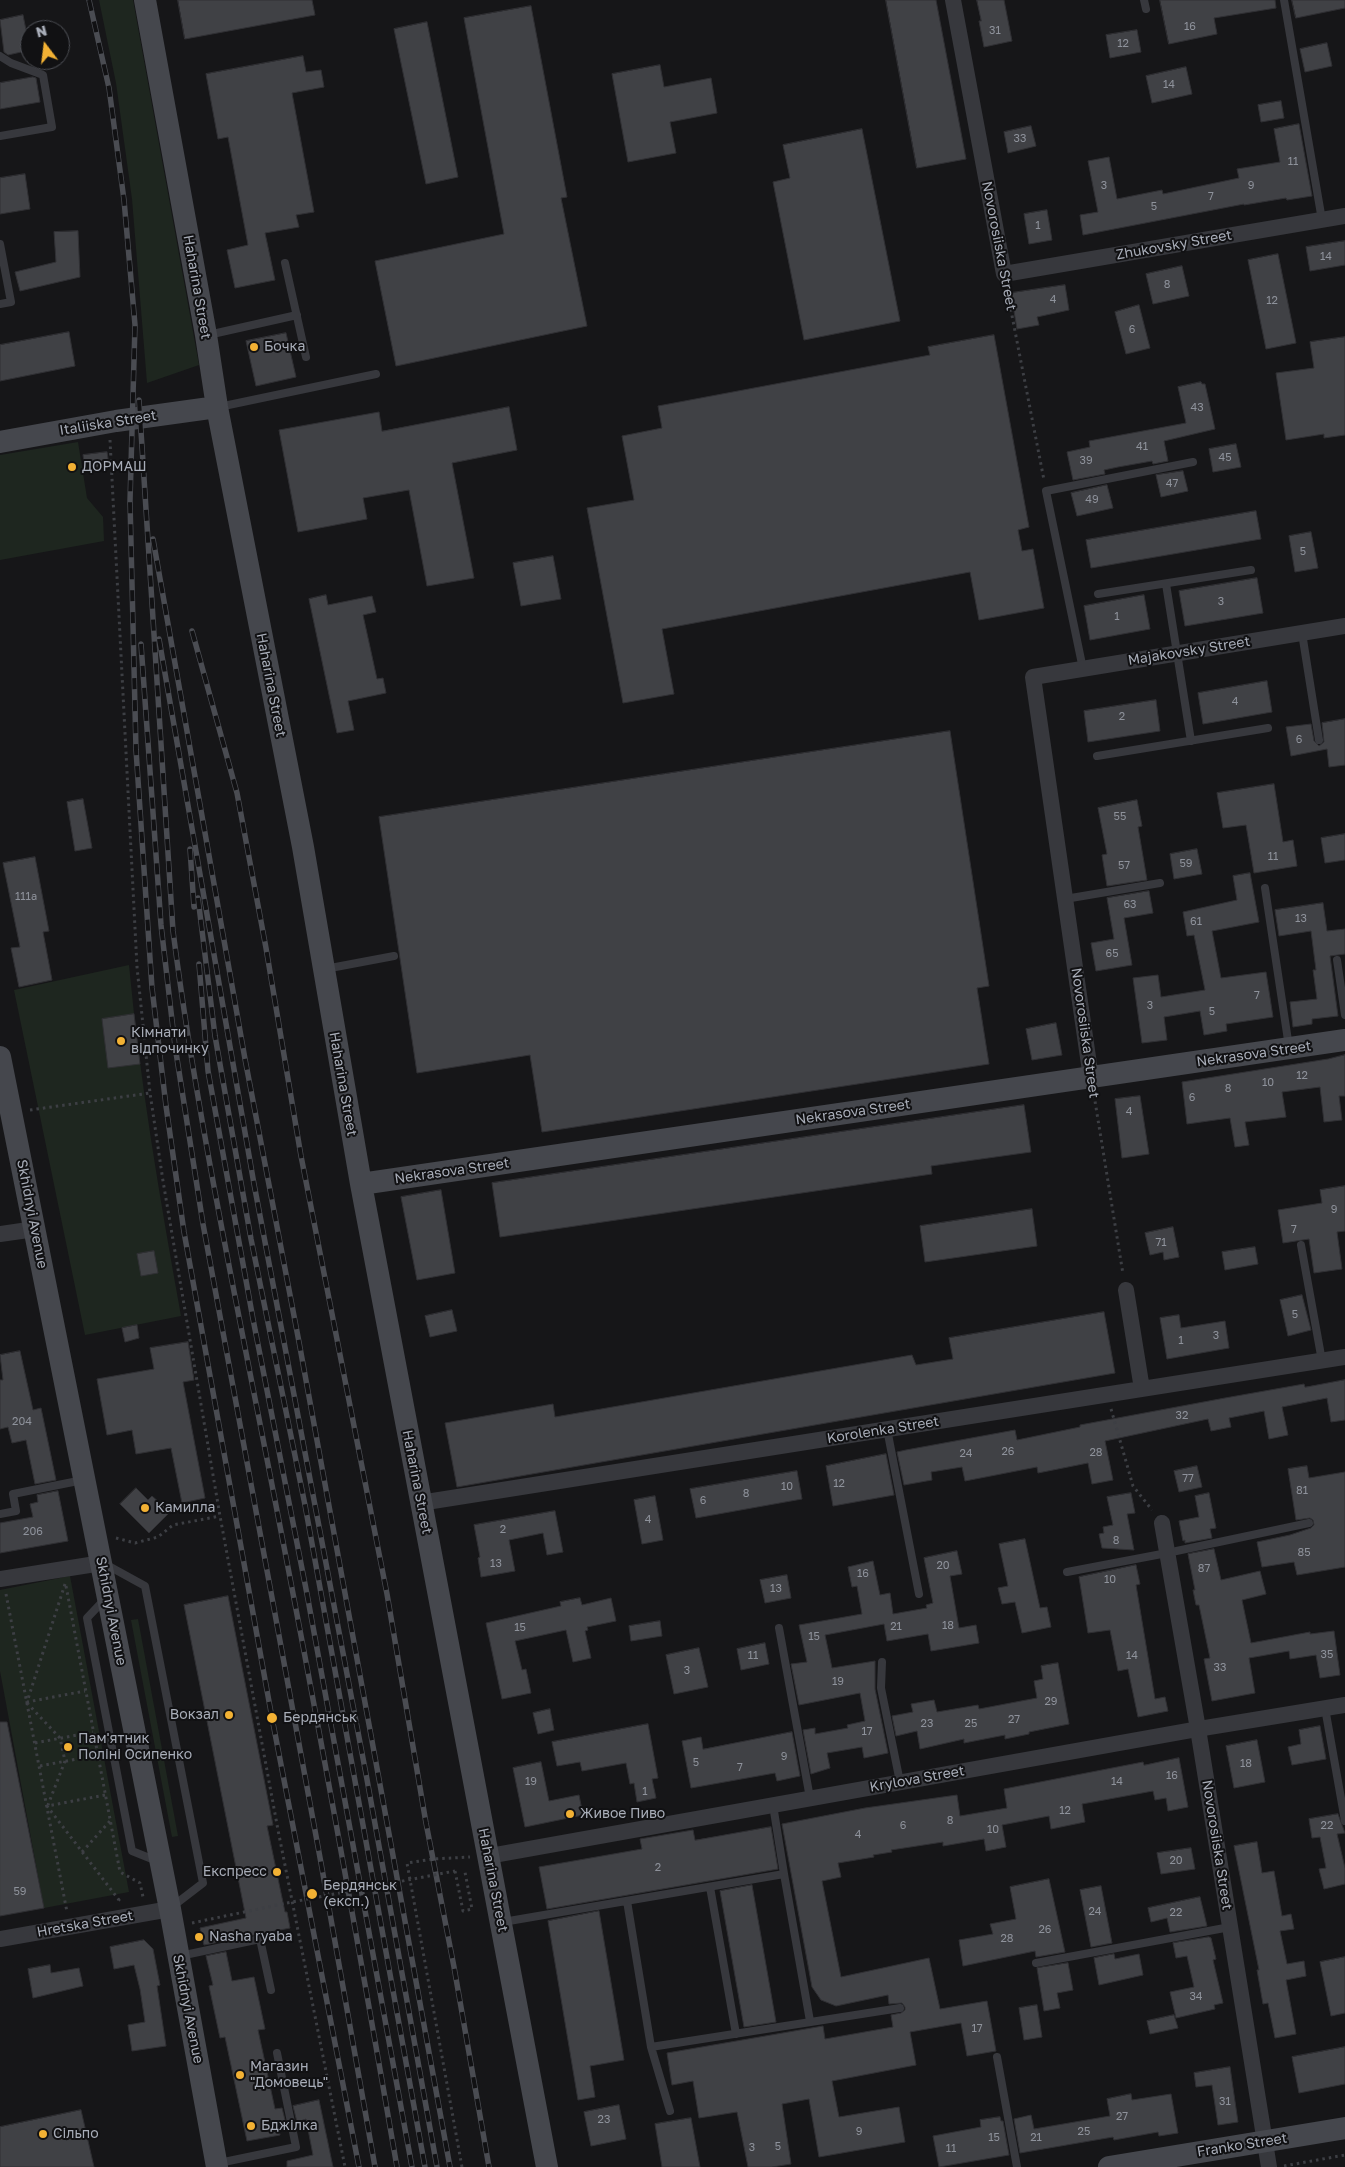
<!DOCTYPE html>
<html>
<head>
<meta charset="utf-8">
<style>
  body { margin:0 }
  #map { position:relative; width:1345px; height:2167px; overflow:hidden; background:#161618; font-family:"Golos Text",sans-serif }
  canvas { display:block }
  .north { position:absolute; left:20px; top:20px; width:50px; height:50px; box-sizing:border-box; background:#111113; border:1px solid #4d4f55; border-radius:50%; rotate:345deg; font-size:14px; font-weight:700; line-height:20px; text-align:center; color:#a8adb8 }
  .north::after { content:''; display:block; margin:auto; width:18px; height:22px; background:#f2b134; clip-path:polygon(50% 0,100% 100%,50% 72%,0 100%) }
</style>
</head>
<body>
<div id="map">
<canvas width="1345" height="2167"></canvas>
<div class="north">N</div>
</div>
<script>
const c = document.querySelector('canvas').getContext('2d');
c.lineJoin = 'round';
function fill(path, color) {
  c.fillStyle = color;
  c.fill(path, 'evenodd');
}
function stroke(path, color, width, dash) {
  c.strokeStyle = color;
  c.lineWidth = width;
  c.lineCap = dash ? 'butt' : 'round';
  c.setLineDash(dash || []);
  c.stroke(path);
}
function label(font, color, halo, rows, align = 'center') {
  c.font = font + ' "Golos Text",sans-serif';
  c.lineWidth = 4;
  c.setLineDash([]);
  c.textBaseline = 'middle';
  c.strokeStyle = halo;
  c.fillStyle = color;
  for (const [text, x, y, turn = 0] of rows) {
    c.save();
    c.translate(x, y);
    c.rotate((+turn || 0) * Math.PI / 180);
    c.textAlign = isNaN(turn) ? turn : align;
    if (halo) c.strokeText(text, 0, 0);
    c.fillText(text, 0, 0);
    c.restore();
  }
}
fill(new Path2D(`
  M99,0h34l66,365 -52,18 -15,-184 -16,-116z
  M78,442l9,56 16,19 1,24 -104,19v-105z
  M129,965c11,118 31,234 52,351l-96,19 -71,-345z
  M70,1576l59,316 -85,16 -44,-237v-81z
  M138,1619l40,217 -6,1 -41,-217z`), '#1e261f');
const building = new Path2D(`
  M178,0h134l3,15 -130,24z
  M886,0h50l30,159 -49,9z
  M977,0h27l8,41 -28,6 -5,-26h2z
  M1160,0h115l1,8 -62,10 3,16 -48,10z
  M1292,0h53v8l-49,10z
  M531,6l36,191 -6,1 26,128 -191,40 -21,-105 129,-27 -40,-216z
  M23,15l7,35 -22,5 -4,-3 -4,-32z
  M427,22l31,155 -32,7 -32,-155z
  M1137,30l4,22 -31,6 -4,-23z
  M1327,43l5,23 -27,6 -5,-23z
  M303,56l3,16 15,-2 3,17 -32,6 22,119 -18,3 3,12 -34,6 10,47 -40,8 -8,-38 21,-5 -20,-108 -10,2 -12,-65z
  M660,65l4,22 47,-9 6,35 -47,9 6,31 -48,9 -16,-88z
  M1186,67l6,27 -40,9 -6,-27z
  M33,77l3,1 4,24 -40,7v-26z
  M1281,101l3,17 -23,4 -3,-17z
  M1299,124l13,72 -25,4 -1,-2 -42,7v-1l-161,31 -3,-20 18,-3 -10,-51 21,-4 8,42 45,-9 1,4 76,-16 -2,-9 43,-7 -6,-33z
  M1031,126l5,20 -28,7 -4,-21z
  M862,129l38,192 -96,19 -31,-158 17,-4 -7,-33z
  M25,174l5,35 -30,5v-36z
  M1047,210l5,30 -23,4 -5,-30z
  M78,231l2,46 -60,14 -5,-19 41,-10 -2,-30z
  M1345,241v24l-35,6 -4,-24z
  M1278,254l18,89 -30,6 -18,-89z
  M1182,266l7,30 -36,8 -7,-30z
  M1065,285l4,25 -32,7 2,8 -22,4 -6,-36z
  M1139,305l11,43 -24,6 -11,-42z
  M69,332l6,34 -75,15v-36z
  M286,333l10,44 -40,9 -10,-45z
  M994,335l35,192 -11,3 4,21 11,-2 11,59 -65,12 -9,-48 -308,57 12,65 -51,9 -36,-195 47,-8 -12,-64 40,-8 -4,-22 272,-51 -2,-8z
  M1345,337v98l-21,3v-4l-38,6 -10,-67 38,-5 -4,-26z
  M1201,382l1,2h3l10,45 -51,12 4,20 -15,3 -1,-3 -34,6 -14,3 1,4 -32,6 -6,-28 23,-5 -1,-6 97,-18 -8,-36z
  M509,407l8,43 -65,13 22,115 -47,8 -18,-96 -46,8 4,21 -69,13 -19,-102 100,-18 3,19z
  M1236,444l5,23 -28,5 -4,-23z
  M107,452l2,13 -24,4 -2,-14z
  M1183,471l5,20 -27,6 -5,-22z
  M1107,485l6,23 -36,8 -6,-23z
  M1256,511l5,28 -170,29 -5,-28z
  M1311,532l7,36 -23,4 -6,-36z
  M553,556l8,43 -40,7 -8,-43z
  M1257,578l6,35 -78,13 -6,-35z
  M326,595l2,10 44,-9 4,16 -13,3 14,64 6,-1 3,15 -38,8 6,29 -17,3 -28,-134z
  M1144,595l6,34 -60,11 -6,-34z
  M1267,681l5,31 -69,12 -5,-31z
  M1156,700l4,31 -72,11 -4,-31z
  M1345,719v46l-16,2 -2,-18 -36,7 -5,-29 25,-3 3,17 5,5 5,-4 -2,-19z
  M950,731l39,255 -12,2 12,76 -447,68 -12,-77 -113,18 -38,-256z
  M1274,784l9,58 10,-2 4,26 -43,7 -8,-48 -23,3 -6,-35z
  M83,799l9,49 -17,3 -8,-49z
  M1137,800l5,26 -4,1 9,53 -40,6 -5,-31 5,-1 -9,-46z
  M1345,834v26l-20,3 -4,-25z
  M1197,849l5,25 -28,5 -4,-25z
  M35,857l14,74 -6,1 9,48 -33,7 -8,-39 9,-1 -17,-84z
  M1250,873l9,49 -47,9 9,47 45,-6 7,45 -47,7 1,7 -23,4 -4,-24 -36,6 3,23 -25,3 -9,-65 25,-3 3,22 44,-7 -11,-55 -7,1 -4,-24 54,-12 -4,-24z
  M1149,891l4,22 -29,5 8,47 -36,6 -5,-28 23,-4 -7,-41z
  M1323,903l4,28 18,-2v25l-15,2 8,60 -26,3v5l-19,3 -3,-25 27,-3 -4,-29h3l-5,-39 -32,5 -4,-26z
  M134,1014l6,50 -32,4 -6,-49z
  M1056,1023l6,32 -30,5 -6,-31z
  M1345,1055v41h-6l3,24 -18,2 -4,-35 -38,5 4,25 -41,5 4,23 -14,2 -5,-29 -43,6 -5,-42 146,-23z
  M1140,1096l9,58 -27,4 -7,-59z
  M1024,1105l7,47 -100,14 1,8 -432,63 -8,-54z
  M1345,1186v45l-8,1 5,37 -28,4 -5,-34 -26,4 -5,-33 44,-7 -2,-13z
  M441,1190l14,83 -38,7 -16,-83z
  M1032,1209l5,37 -112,16 -5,-36z
  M1173,1227l6,30 -15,3 -1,-8 -13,3 -5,-22z
  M1255,1247l3,17 -33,6 -3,-18z
  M154,1251l4,22 -17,3 -4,-22z
  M1302,1295l9,35 -23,6 -8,-36z
  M452,1310l5,21 -27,6 -5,-21z
  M1104,1312l11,61 -658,114 -12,-64 108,-19 2,13 357,-62 4,10 37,-6 -4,-21z
  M1179,1315l2,13 44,-7 4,27 -62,11 -7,-41z
  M137,1325l2,13 -14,4 -3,-14z
  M188,1342l6,38 -11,2 22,116 -23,5 -11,-55 -35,6 -4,-24 -25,5 -10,-56 57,-10 -4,-21z
  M20,1351l13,59 8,-2 15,72 -21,4 -9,-44 -14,3 -4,-16 -8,2v-49h3l-3,-25z
  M1345,1380v40l-14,2 -4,-24 -45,9 6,28 -19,4 -5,-28 -35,7 2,9 -20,4 -3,-12 -103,22 8,39 -21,4 -4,-21 -50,10 -1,-6 -72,14 -3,-14 -31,5 1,8 -28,5 -7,-33 9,-2 109,-20 2,10 63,-13v-2l145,-27 79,-14 1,3z
  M886,1454l8,41 -61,11 -7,-40z
  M1197,1466l5,21 -23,5 -5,-21z
  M1307,1466l2,12 36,-6v95l-48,8 -3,-13 -32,5 -5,-25 33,-7 21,-7 3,-3 -1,-5 -3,-2 -14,2 -8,-51z
  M797,1471l5,28 -106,19 -6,-29z
  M136,1488l12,12 4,-4 18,16 -21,21 -29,-29z
  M58,1491l10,50 -68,12v-30l33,-6 -3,-13 8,-2 -1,-7z
  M1131,1493l4,20 -8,1 7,36 -32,-2 -3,-14 5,-1 -1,-6 10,-2 -6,-28z
  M1209,1493l7,35 -6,1 2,9 -27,5v-3l-2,1 -4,-20 20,-4 -4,-21z
  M655,1496l8,44 -21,4 -8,-44z
  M555,1511l8,41 -16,3 -4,-22 -34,7 6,31 -34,6 -3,-19 2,-1 -6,-32z
  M1025,1539l15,69 7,-1 4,20 -29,6 -7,-31 -13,2 -4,-16 10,-2 -9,-42z
  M1214,1549l7,31 39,-9 6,23 -24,6 9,43 59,-11v2l24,-3 6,44 -20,3 -4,-23 -26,4 -1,-8 -40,7 6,35 -43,8 -8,-42 6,-1 -11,-53h-3l-3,-15h2l-7,-36z
  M957,1551l5,23 -12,2 9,52 17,-3 3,18 -48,8 -3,-17 -41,7 -3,-17 -59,11 7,33 43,-7v28l13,64 -24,5 -2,-11 -35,6 3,15 -19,6 -8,-44 12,-2v6l33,-6 -1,-3 18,-4 -5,-28 -61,12 -8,-41 16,-2 -8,-37 63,-11 -5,-28 -5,1 -4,-20 25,-6 7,34 10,-2 3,21 34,-6 -1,-3 7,-2 -9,-45z
  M1136,1565l4,19 -4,1 19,114 10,-2 3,14 -30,6 -10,-48 -10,2 -8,-41 -22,3 -9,-56z
  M787,1575l4,23 -26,5 -5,-23z
  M228,1596l45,229 -6,1 18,86h2l3,16 -86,17 -4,-17 46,-10 -62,-313z
  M580,1598l2,7 29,-7 5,23 -29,6 1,3 -3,1 6,27 -18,4 -7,-32 -51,11 7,29 4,-1 5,24 -29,6 -16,-76 75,-17 -1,-4z
  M660,1621l2,15 -31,5 -2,-15z
  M765,1643l4,21 -28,6 -4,-21z
  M699,1648l9,39 -34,7 -8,-39z
  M1058,1663l11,61 -40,8v2l-24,5v-4l-41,8v-4l-44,10 -3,-18 -21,5 -4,-20 21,-4 -2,-8 23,-4 3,12 41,-7 1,4 58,-11 -3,-17 9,-2 -2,-13z
  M550,1709l4,21 -16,4 -5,-21z
  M0,1722h7l37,186 -44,8z
  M648,1724l10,54 -6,1 4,19 -19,4 -3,-19 -4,1 -4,-21 -44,8 -2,-9 -23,4 -5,-24z
  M1320,1726l6,33 -34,6 -4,-18 13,-3 -2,-14z
  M792,1732l8,44 -23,5 -2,-8 -84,15 -9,-47 19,-4 2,12z
  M1257,1740l8,42 -31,6 -8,-42z
  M1179,1758l9,49 -20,4 -2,-13 -11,2 -2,-9 -71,13 3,18 -34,7 -2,-13 -47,9 4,22 -20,4 -2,-12 -41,7v-4l-52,8 1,2 -19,3 1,2 -36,6 3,14 -19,4 19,96 88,-19 11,51 47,-8 9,50 -29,5 -6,-33 -51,9 6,33 -84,16 7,36 60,-10 6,35 -86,15 -10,-58 -27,5 9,60 -19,3h-24l-11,-55 -38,6 -6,-37 -21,4 -5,-32 156,-27 2,13 68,-12 -2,-12 10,-2 4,-3v-3l-3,-4 -13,1 -1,-9 -52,11 -15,-6 -9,-13 -30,-163 83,-16 92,-13 3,21 47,-8 -3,-19 139,-27 1,3z
  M541,1762l8,39 30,-6 4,20 -58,12 -12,-59z
  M1338,1814l7,19 -8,1 8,34v16l-21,5 -5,-20 7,-1 -6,-31 -8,1 -3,-19z
  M771,1827l7,42 -231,40 -8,-42 103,-18 -2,-10 53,-9 2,10z
  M1257,1842l5,31 12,-2 8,45 9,-2 3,15 -14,2 7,33 17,-3 2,15 -20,4 10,54 -21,4 -7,-35 -5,1 -6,-34h2l-25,-124z
  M1191,1848l4,21 -34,5 -4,-21z
  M1049,1879l16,73 -29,5 -1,-6 -72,15 -4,-26 34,-6 -3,-10 26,-5 -6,-32z
  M752,1885l24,137 -32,5 -24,-136z
  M1101,1886l11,57 -21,4 -11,-57z
  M1200,1897l7,29 -37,6 -3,-14 -16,4 -3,-14z
  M599,1911l25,149 -34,6 5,31 -17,3 -30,-179z
  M1209,1937l2,1 5,21 -3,1 10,43 -9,2 1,4 -39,9 -6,-26 24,-5 -7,-31 -11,2 -3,-15z
  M144,1940l9,9 7,36 -3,1 9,60 -34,5 -4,-26 17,-3 -5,-33 -6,-24 -20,4 -4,-22z
  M226,1952l6,29 22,-4 11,52 -7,1 17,79 7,-1 4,16 -8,2 2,9 -33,6 -22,-104 -5,1 -11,-52 4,-1 -7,-29z
  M1114,1954l1,5 24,-5 4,21 -44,10 -5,-27z
  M1345,1957v56l-14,3 -11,-54z
  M1068,1963l5,27 -16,3 3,15 -16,3 -7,-43z
  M50,1965l1,8 28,-5 4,18 -50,12 -5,-29z
  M1037,2005l5,32 -18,3 -5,-32z
  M1174,2015l4,13 -28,6 -3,-13z
  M1345,2047v37l-46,9 -7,-36z
  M1230,2067l8,55 -20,3 -6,-40 -16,2 -2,-14z
  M1131,2094l1,6 39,-6 7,39 -19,3 -1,-4 -44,8 -1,-3 -93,16 -6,-34 17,-4 3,14 76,-13 -3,-17z
  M319,2100l14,67h-46v-6l26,-6 -7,-36 -9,3 -4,-16z
  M619,2105l7,34 -35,7 -7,-34z
  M81,2110l13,57h-94v-40z
  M1000,2117l1,4h2l6,34 -70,12 -6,-31 48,-9 -1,-7z
  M691,2118l9,49h-38l-7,-43z`);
fill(building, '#404145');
stroke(building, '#303034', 1);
stroke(new Path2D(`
  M1007,290l37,190
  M110,440l27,527 13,126 13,88 57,335 58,314 67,337
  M1094,1095l29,179
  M30,1110l120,-17
  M1111,1409l22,77 19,24
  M116,1538l19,5 23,-6 15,-12 47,-9
  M65,1584l-38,118 58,-11
  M66,1586l54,286 20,11 3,14
  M6,1594l61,318
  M27,1703l33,35 5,23 -17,44
  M35,1743l58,-11
  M40,1766l58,-11
  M105,1795l-58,11 72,94 -2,1
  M82,1852l28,-31
  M455,1871l8,40 9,-2 -7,-37
  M192,1923l95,-20
  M1284,2166l61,-11
  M462,2167l-55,-304 26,-4 37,-2`), '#3d3f44', 3, [2.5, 4]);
stroke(new Path2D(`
  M1144,0l2,9
  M1284,0l38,220
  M0,56l11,7 32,12 9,52 -52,9
  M0,244l11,58 -11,2
  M285,263l21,94
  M208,335l89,-20
  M219,407l157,-33
  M1166,584l25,157
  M1098,594l153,-24
  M1302,633l17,107
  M1083,669l-37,-178 147,-29
  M1097,756l171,-28
  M1265,888l24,159
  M1065,899l95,-16
  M1337,960l8,55
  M325,969l69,-13
  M1301,1245l21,116
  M887,1429l32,165
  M0,1514l16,-3 -3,-17 70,-14
  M105,1564l40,22 58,297 -30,23
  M1067,1572l100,-19 142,-30
  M105,1599l-18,19 45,233 25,10
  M779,1628l31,170
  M882,1662l-1,26 19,94
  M1325,1708l20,113
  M773,1805l11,69
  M710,1887l26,147
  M627,1901l24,146 19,64
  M503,1922l281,-48 26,147
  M180,1956l80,-17 11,51
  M1036,1963l194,-36
  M651,2047l249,-39
  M997,2057l20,110
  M219,2163l77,-16 -19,-94`), '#37383d', 8);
stroke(new Path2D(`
  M953,0l51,274 341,-58
  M1091,1078l-58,-401 312,-51
  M0,1234l35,-5
  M1126,1290l16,99
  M420,1503l925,-146
  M1162,1523l36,206 71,438
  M0,1579l102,-16
  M489,1856l709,-127 147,-24
  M0,1939l170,-30`), '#37383d', 16);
stroke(new Path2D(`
  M145,0l61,335 11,72 86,440 58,337 186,983
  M0,442l116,-21 101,-14
  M0,1057l170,852 47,258
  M361,1184l984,-144
  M1109,2167l236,-39`), '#45474d', 22);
const rail = new Path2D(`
  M89,0l20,88 15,112 11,125 -5,176 6,249 16,238 14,118 18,126 88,486 87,449
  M139,400l34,531c24,187 64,373 100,559 44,225 85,451 124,677
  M153,539l92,520 54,283 151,825
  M192,631l45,162 29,155 35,208 86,438 39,229 28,144 35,200
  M159,639l95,545 112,590 71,393
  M141,644l20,281 14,121 28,178 118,639 54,304
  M190,849l4,58
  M198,898l17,138 36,203 54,266 120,662
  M199,964l9,107 45,248 54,275 105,573`);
stroke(rail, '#4a4c52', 5.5);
stroke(rail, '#111113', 4, [11]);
stroke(new Path2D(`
  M287,1903l168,-32`), '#3d3f44', 3, [2.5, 4]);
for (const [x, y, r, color] of [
  [254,347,5,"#f2b134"],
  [72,467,5,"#f2b134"],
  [121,1041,5,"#f2b134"],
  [145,1508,5,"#f2b134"],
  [229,1715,5,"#f2b134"],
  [272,1718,6,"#f2b134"],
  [68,1747,5,"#f2b134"],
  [570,1814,5,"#f2b134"],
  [277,1872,5,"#f2b134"],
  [312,1894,6,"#f2b134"],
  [199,1937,5,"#f2b134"],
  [240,2075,5,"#f2b134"],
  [251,2126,5,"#f2b134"],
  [43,2134,5,"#f2b134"]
]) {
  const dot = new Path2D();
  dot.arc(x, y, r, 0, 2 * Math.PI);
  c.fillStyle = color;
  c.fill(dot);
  stroke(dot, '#111113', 2);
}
label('11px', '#8e929b', null, [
  ["16",1190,27],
  ["31",995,31],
  ["12",1123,44],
  ["14",1169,85],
  ["33",1020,139],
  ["11",1293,162],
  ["3",1104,186],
  ["9",1251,186],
  ["7",1211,197],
  ["5",1154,207],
  ["1",1038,226],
  ["14",1326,257],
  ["8",1167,285],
  ["4",1053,300],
  ["12",1272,301],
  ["6",1132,330],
  ["43",1197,408],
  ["41",1142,447],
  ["45",1225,458],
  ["39",1086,461],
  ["47",1172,484],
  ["49",1092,500],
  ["5",1303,552],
  ["3",1221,602],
  ["1",1117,617],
  ["4",1235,702],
  ["2",1122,717],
  ["6",1299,740],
  ["55",1120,817],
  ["11",1273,857],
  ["59",1186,864],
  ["57",1124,866],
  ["111а",26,897],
  ["63",1130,905],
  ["13",1301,919],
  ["61",1196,922],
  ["65",1112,954],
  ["7",1257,996],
  ["3",1150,1006],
  ["5",1212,1012],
  ["12",1302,1076],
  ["10",1268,1083],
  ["8",1228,1089],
  ["6",1192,1098],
  ["4",1129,1112],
  ["9",1334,1210],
  ["7",1294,1230],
  ["71",1161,1243],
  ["5",1295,1315],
  ["3",1216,1336],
  ["1",1181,1341],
  ["32",1182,1416],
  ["204",22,1422],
  ["26",1008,1452],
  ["28",1096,1453],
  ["24",966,1454],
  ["77",1188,1479],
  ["12",839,1484],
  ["10",787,1487],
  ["81",1302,1491],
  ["8",746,1494],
  ["6",703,1501],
  ["4",648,1520],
  ["2",503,1530],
  ["206",33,1532],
  ["8",1116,1541],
  ["85",1304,1553],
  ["13",496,1564],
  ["20",943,1566],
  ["87",1204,1569],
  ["16",863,1574],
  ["10",1110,1580],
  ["13",776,1589],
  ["18",948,1626],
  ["21",896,1627],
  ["15",520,1628],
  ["15",814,1637],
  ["35",1327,1655],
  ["11",753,1656],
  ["14",1132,1656],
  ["33",1220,1668],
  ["3",687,1671],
  ["19",838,1682],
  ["29",1051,1702],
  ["27",1014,1720],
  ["23",927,1724],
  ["25",971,1724],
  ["17",867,1732],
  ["9",784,1757],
  ["5",696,1763],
  ["18",1246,1764],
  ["7",740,1768],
  ["16",1172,1776],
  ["19",531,1782],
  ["14",1117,1782],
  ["1",645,1792],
  ["12",1065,1811],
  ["8",950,1821],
  ["6",903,1826],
  ["22",1327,1826],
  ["10",993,1830],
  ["4",858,1835],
  ["20",1176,1861],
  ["2",658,1868],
  ["59",20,1892],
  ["24",1095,1912],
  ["22",1176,1913],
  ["26",1045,1930],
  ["28",1007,1939],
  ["34",1196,1997],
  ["17",977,2029],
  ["31",1225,2102],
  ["27",1122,2117],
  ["23",604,2120],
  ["9",859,2132],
  ["25",1084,2132],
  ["15",994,2138],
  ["21",1036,2138],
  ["5",778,2147],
  ["3",752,2148],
  ["11",951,2149]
]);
label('14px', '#a8adb8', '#111113', [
  ["Zhukovsky Street",1174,245,-10],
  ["Novorosiiska Street",999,246,79],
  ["Haharina Street",197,287,80],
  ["Italiiska Street",108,423,-9],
  ["Majakovsky Street",1189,651,-9],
  ["Haharina Street",271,685,79],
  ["Novorosiiska Street",1085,1033,82],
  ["Nekrasova Street",1254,1054,-8],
  ["Haharina Street",343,1084,80],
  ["Nekrasova Street",853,1112,-8],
  ["Nekrasova Street",452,1171,-8],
  ["Skhidnyi Avenue",32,1214,79],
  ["Korolenka Street",883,1430,-9],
  ["Haharina Street",417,1482,79],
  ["Skhidnyi Avenue",111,1611,79],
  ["Krylova Street",917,1779,-10],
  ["Novorosiiska Street",1217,1845,81],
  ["Haharina Street",493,1880,79],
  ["Hretska Street",85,1924,-10],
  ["Skhidnyi Avenue",188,2009,79],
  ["Franko Street",1242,2145,-9]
]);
label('14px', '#a8adb8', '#111113', [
  ["Бочка",264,347],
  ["ДОРМАШ",82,467],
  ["Кімнати",131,1033],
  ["відпочинку",131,1049],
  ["Камилла",155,1508],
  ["Вокзал",219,1715,"right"],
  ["Бердянськ",283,1718],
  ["Пам'ятник",78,1739],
  ["Поліні Осипенко",78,1755],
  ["Живое Пиво",580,1814],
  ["Експресс",267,1872,"right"],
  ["Бердянськ",323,1886],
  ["(експ.)",323,1902],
  ["Nasha ryaba",209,1937],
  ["Магазин",250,2067],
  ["\"Домовець\"",250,2083],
  ["Бджілка",261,2126],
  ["Сільпо",53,2134]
], 'left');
</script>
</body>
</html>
